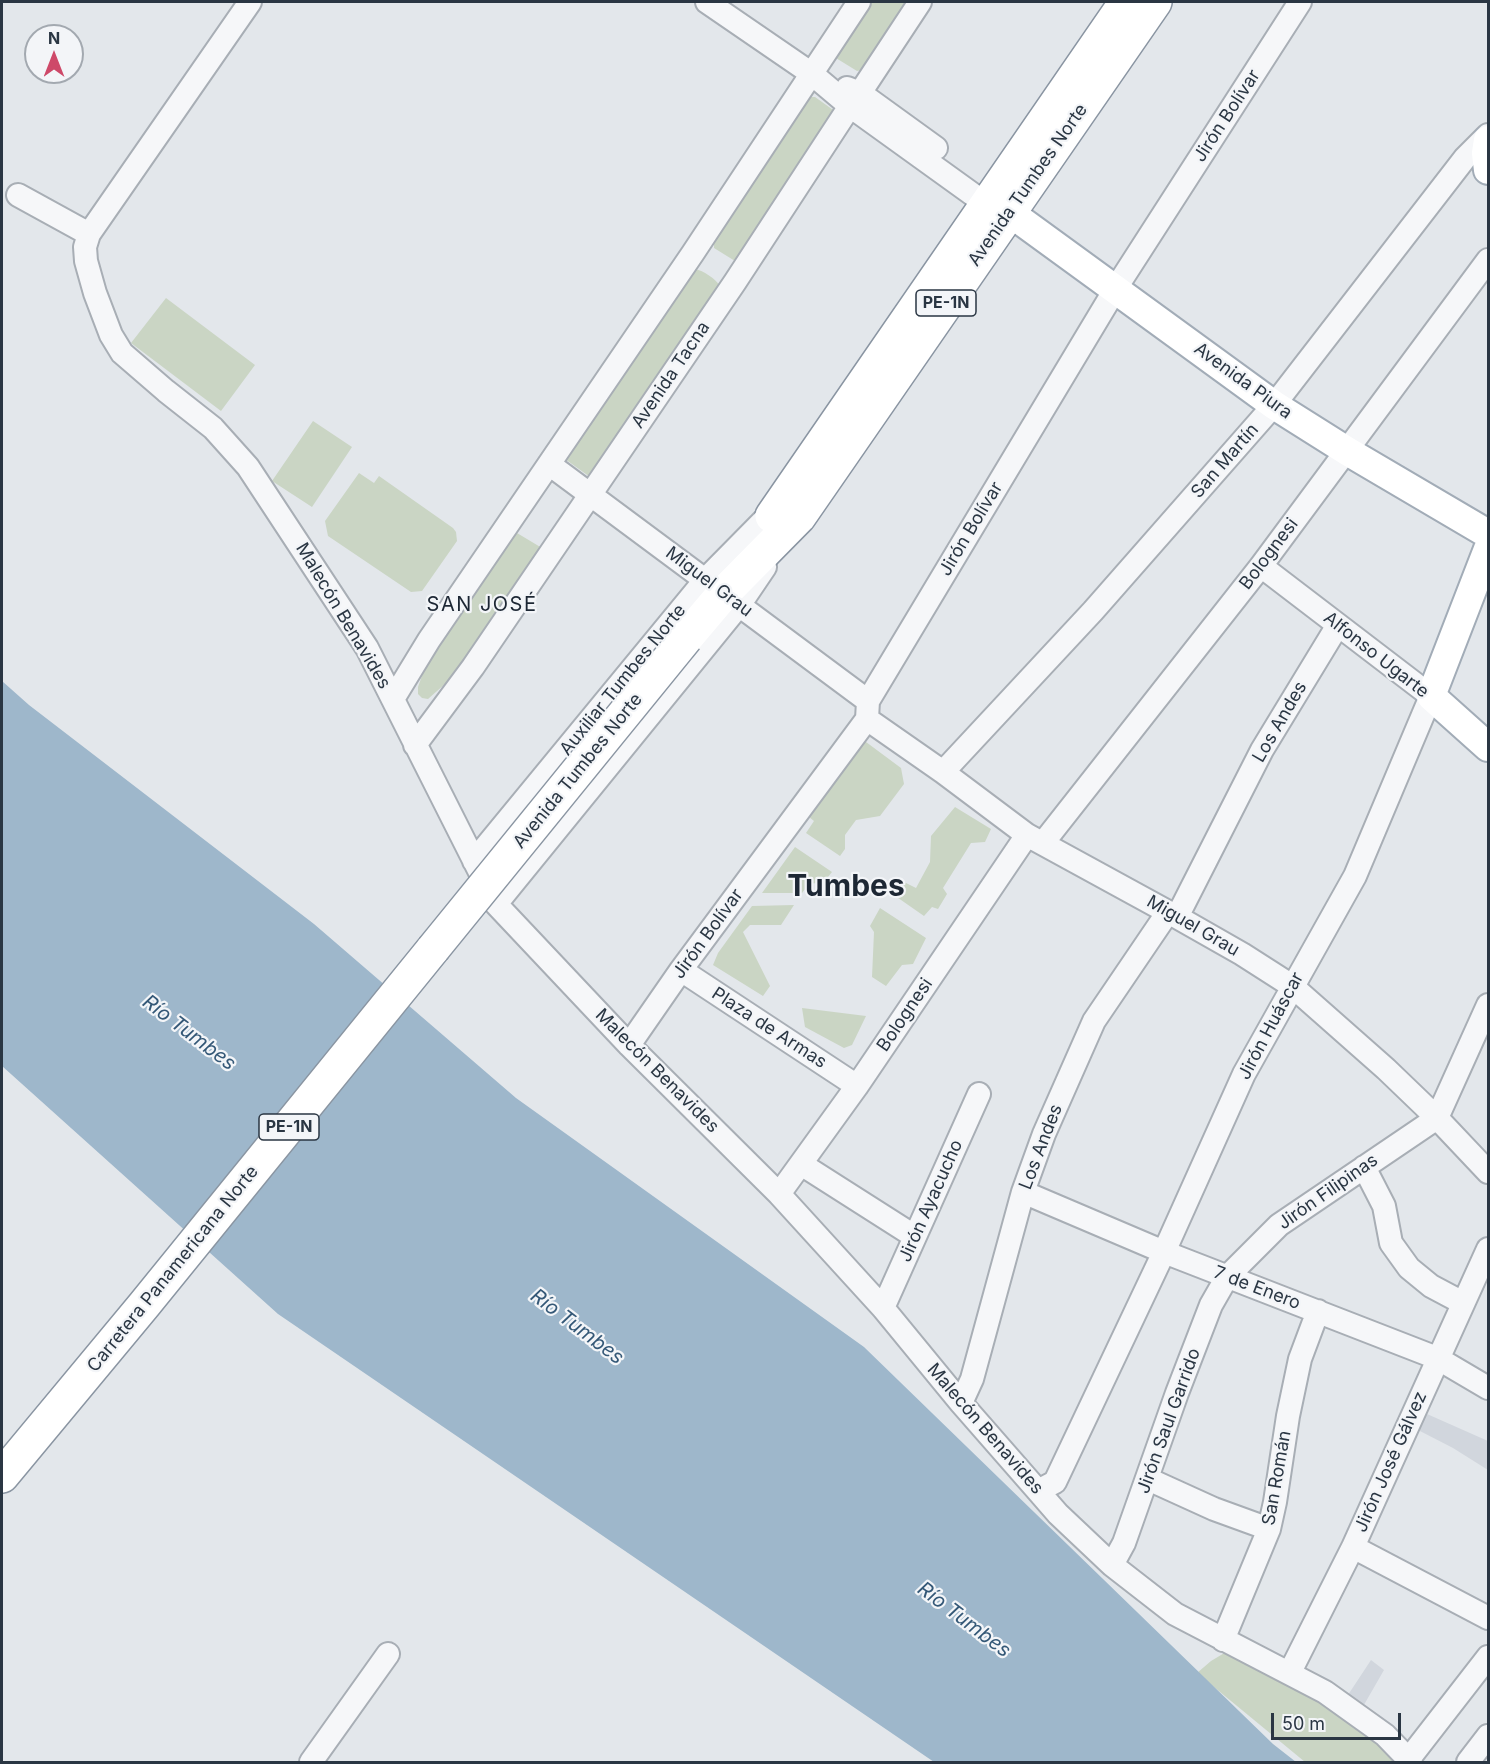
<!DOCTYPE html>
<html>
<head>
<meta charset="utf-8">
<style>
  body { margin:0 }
  #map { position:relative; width:1490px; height:1764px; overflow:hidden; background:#e3e7eb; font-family:Inter,sans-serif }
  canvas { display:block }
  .frame { position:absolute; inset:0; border:3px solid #2a3643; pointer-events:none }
  .north { position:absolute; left:24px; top:24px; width:60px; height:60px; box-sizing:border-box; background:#f3f5f8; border:2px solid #a3a9b0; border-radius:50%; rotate:0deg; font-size:16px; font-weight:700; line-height:24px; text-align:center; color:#2a3643 }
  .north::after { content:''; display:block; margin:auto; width:21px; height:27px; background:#ce4969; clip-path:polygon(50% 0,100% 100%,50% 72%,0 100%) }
  .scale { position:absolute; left:1271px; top:1713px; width:130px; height:27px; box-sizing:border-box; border:3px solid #2a3643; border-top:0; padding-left:8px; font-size:18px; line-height:21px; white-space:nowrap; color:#2a3643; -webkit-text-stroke:4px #f3f5f8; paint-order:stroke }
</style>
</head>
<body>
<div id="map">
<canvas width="1490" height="1764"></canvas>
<div class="frame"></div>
<div class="north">N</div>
<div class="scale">50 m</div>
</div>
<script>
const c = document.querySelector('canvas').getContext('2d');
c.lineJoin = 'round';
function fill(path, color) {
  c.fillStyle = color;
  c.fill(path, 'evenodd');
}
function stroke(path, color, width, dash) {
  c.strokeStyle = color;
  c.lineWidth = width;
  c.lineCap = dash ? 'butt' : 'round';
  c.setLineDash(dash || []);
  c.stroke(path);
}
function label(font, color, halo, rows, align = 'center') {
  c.font = font + ' Inter,sans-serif';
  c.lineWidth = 4.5;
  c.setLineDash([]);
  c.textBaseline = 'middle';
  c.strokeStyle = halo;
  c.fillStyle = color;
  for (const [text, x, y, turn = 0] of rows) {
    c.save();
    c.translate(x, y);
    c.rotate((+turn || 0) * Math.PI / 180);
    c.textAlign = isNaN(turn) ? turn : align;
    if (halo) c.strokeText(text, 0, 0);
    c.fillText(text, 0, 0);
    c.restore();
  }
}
fill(new Path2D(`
  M1427,1414l61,27v29l-35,-22 -35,-18z
  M1371,1660l13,10 -23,40 -15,-12z`), '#d1d6dd');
fill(new Path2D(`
  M864,2h44l-45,68 -6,1 -26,-16z
  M811,97h4l21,15 -95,149h-6l-21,-13v-5l3,-9z
  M694,269c9,1 22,10 27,18l-131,190 -25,-18z
  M166,298l89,67 -34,46 -90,-68z
  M313,421l39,26 -40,60 -40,-26z
  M359,473l15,10 5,-7 74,52 3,4 1,9 -35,50 -11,1 -83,-56 -3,-15z
  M512,530l30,18 -79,120 -35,31 -6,-1 -4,-4v-7l15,-42z
  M861,741l5,1 35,26 3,16 -24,32 -24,4 -11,15v14l-5,7 -34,-23 8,-12 -10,-8z
  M955,807l36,22 -6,13 -14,1 -28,45 4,6 -9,15 -6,-2 -8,9 -33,-23 9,-13 16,8 14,-26 1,-26z
  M795,847l37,25 -8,10 -15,2 -7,9h-40z
  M794,905l-13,20h-31l-7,7 27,54 -7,10 -50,-31 5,-12 34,-47z
  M880,908l46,30 -13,26 -11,1 -16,21 -14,-9 2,-45 -4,-6z
  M802,1008l64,8 -14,29 -8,3 -39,-21z
  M1231,1649l118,66 45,47h-89l-108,-89 14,-12z`), '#cad5c4');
fill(new Path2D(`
  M2,681l27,24 285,219 202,174 348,249 409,397 23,18h-362l-656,-448 -276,-248z`), '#9eb7cb');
const minor = new Path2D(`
  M250,2l-161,232 -4,13 1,14 9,32 16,42 11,18 44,38 47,37 35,39 119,181 129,256 133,141 150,149 104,114 78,95 77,88 20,23 54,51 63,49 150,78 60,43 26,27
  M707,2l105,72 38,32 136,98 13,5
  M847,88l13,5 76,55
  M18,195l71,39
  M549,464l319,237
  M393,699l36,-59 264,-387 166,-251
  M867,719l76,53 84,63 150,82 65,37 50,32 94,83 51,49 51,54
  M415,745l58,-78 262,-385 115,-176 10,-13 60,-91
  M943,772l150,-161 181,-206 191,-247 23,-23
  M1043,843l218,-277 227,-306
  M474,861l232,-282 73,-74
  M496,904l244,-300 25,-37
  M1177,917l85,-167 76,-125
  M681,970l176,116
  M629,1045l52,-75 186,-251 1,-18 248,-413 184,-286
  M801,1164l113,72
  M1364,1167l20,39 7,37 18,25 22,18 32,17
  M1023,1192l141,60 273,106 51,30
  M779,1194l78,-108 170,-251
  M883,1308l96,-214
  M961,1403l11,-24 51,-187 21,-58 50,-113 74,-109
  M1148,1479l66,30 55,20
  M1038,1491l17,-9 109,-230 80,-178 111,-198 76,-180 -170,-130
  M1353,1547l135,71
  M1112,1565l12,-22 53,-150 34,-88 16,-28 52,-52 158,-107 51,-113
  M1223,1640l46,-111 6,-27 13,-86 12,-57 18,-48
  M1290,1672l63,-125 135,-298
  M1408,1760l80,-103
  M311,1762l77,-108
  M1468,1762l20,-26`);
const major = new Path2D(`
  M1488,140l-2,13 2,17
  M1009,212l265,193 73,46 141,83
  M1488,549l-57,147 57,51`);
const highway = new Path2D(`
  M772,516l354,-514
  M686,638l38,-45 75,-76 356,-515
  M2,1476l142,-171 289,-356`);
stroke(minor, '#a8aeb5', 26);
stroke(major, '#a2acb7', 32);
stroke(highway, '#8a95a2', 36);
stroke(minor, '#f6f7f9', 22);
stroke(major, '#fff', 28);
stroke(highway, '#fff', 33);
const highwayBridge = new Path2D(`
  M433,949l253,-311`);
stroke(highwayBridge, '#8a95a2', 36, []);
stroke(highwayBridge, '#fff', 33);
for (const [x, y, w] of [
  [946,303,60],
  [289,1127,60]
]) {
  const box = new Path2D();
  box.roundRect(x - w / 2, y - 13, w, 26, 4.5);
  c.fillStyle = '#f3f5f8';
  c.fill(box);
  stroke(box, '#2a3643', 1.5);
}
label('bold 16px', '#2a3643', null, [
  ["PE-1N",946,303],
  ["PE-1N",289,1127]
]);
label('18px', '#2a3643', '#f3f5f8', [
  ["Jirón Bolívar",1227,116,-57],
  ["Avenida Tumbes Norte",1028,185,-55],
  ["Avenida Tacna",671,375,-56],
  ["Avenida Piura",1243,381,36],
  ["San Martín",1225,461,-49],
  ["Jirón Bolívar",971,529,-59],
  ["Bolognesi",1269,554,-53],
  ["Miguel Grau",709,582,37],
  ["Malecón Benavides",343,616,59],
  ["Alfonso Ugarte",1376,655,38],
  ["Auxiliar Tumbes Norte",623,680,-51],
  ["Los Andes",1280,722,-60],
  ["Avenida Tumbes Norte",578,771,-51],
  ["Miguel Grau",1193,926,30],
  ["Jirón Bolívar",708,934,-54],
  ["Bolognesi",905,1015,-56],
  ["Jirón Huáscar",1271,1026,-62],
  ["Plaza de Armas",769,1028,33],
  ["Malecón Benavides",657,1071,45],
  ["Los Andes",1041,1147,-69],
  ["Jirón Filipinas",1328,1192,-35],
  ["Jirón Ayacucho",931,1201,-66],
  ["Carretera Panamericana Norte",173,1269,-51],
  ["7 de Enero",1257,1288,21],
  ["Jirón Saul Garrido",1169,1421,-70],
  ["Malecón Benavides",985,1429,49],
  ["Jirón José Gálvez",1391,1462,-66],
  ["San Román",1277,1478,-80]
]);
c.letterSpacing = '1.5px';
label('20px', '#1d2734', '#f3f5f8', [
  ["SAN JOSÉ",482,605]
]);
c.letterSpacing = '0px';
label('italic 20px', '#345877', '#f3f5f8', [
  ["Río Tumbes",189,1033,37],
  ["Río Tumbes",577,1327,37],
  ["Río Tumbes",964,1620,37]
]);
label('bold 30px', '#1d2734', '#f3f5f8', [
  ["Tumbes",846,887]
]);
</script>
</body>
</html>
